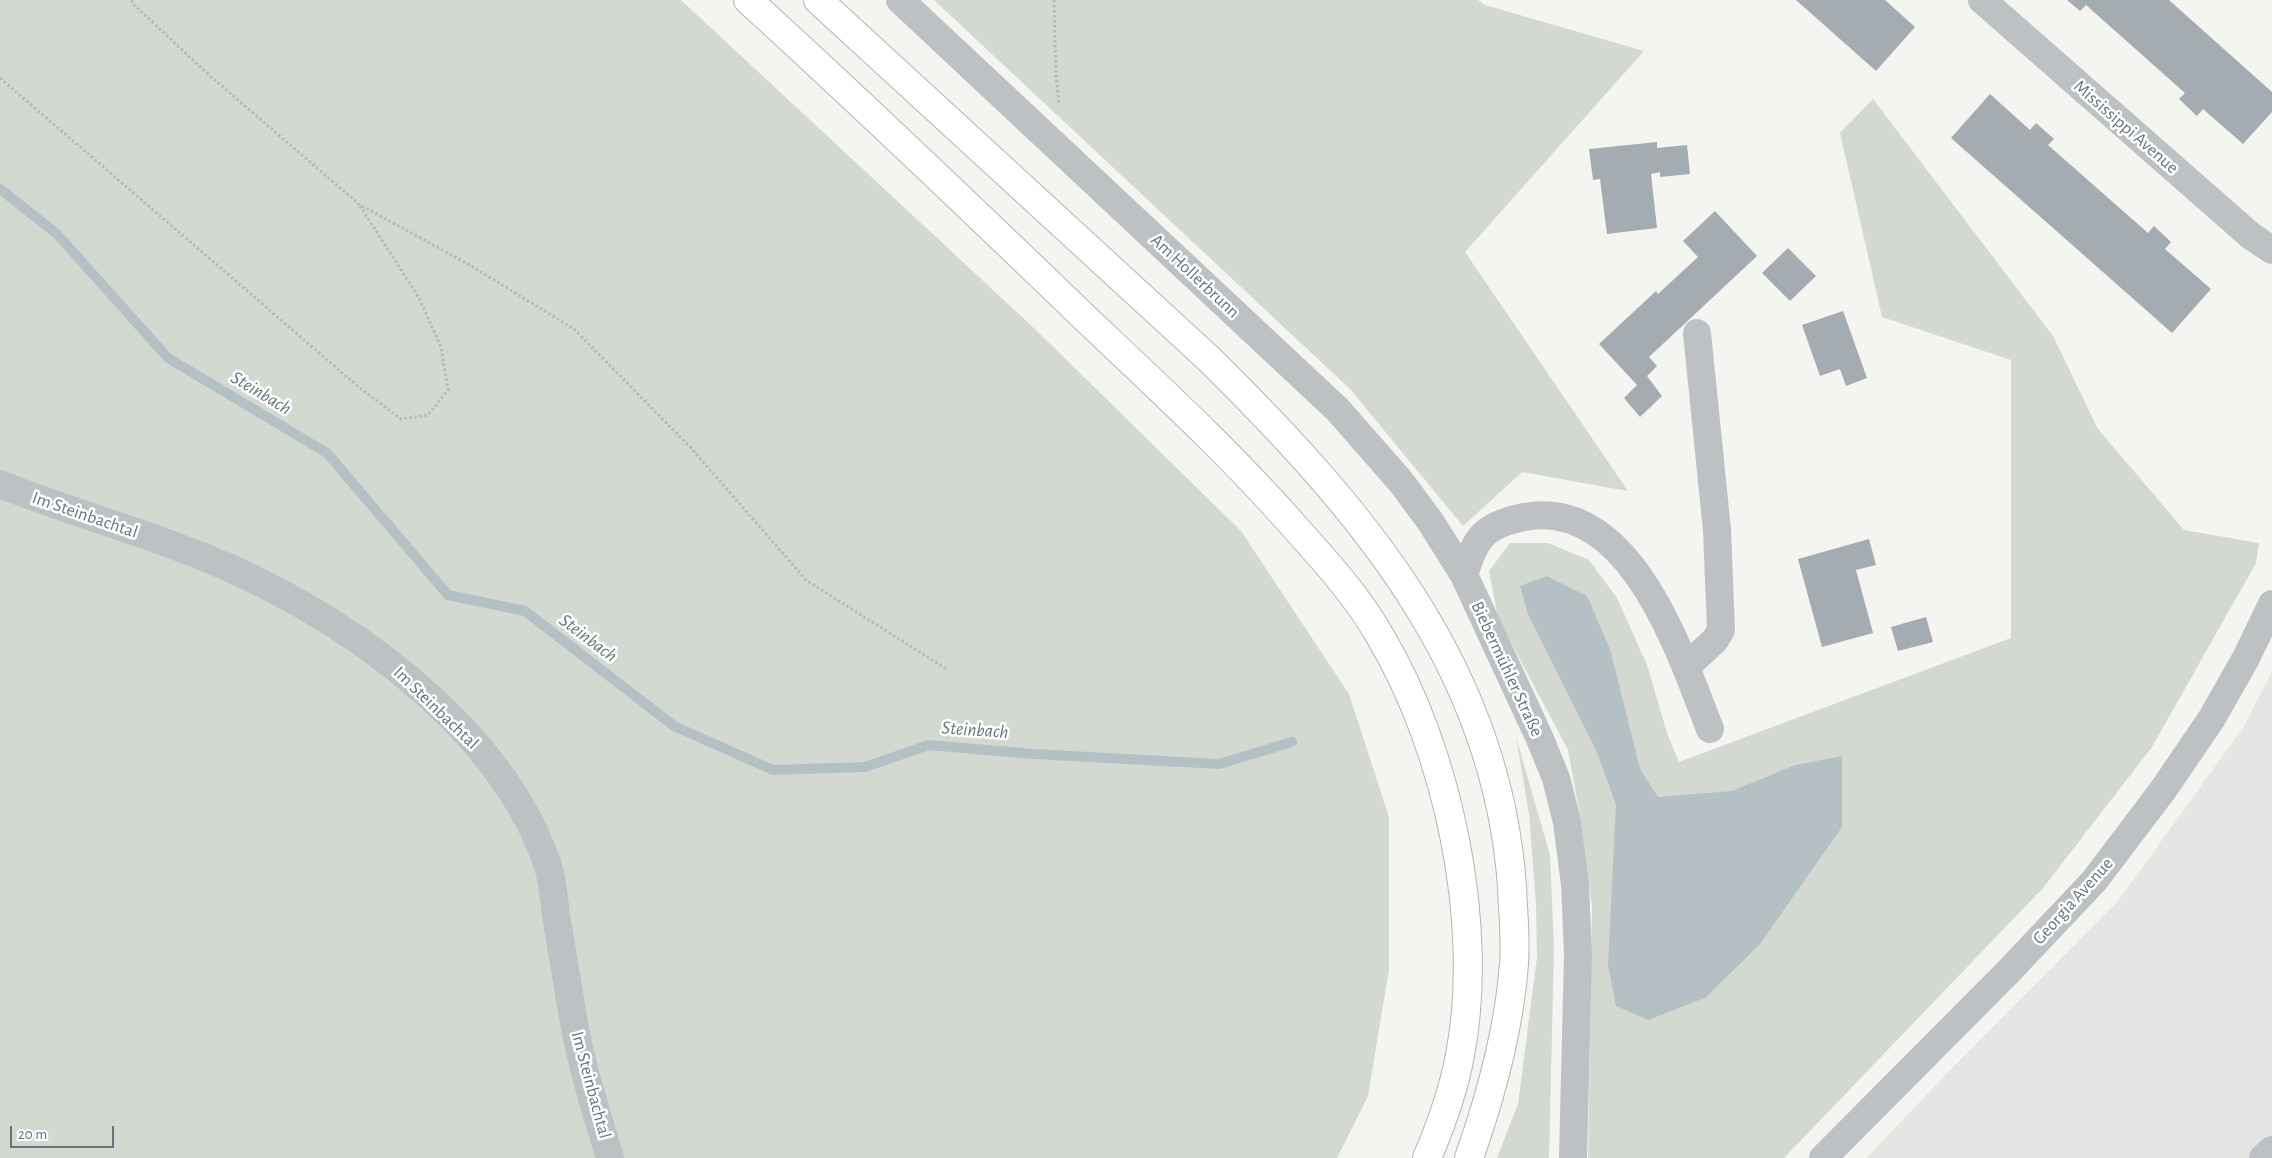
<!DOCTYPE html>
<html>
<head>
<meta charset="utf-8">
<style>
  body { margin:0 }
  #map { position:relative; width:2272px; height:1158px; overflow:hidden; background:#f4f4f0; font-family:"Alegreya Sans",sans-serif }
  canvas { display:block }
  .scale { position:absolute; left:10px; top:1126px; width:104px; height:22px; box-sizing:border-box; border:2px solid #657480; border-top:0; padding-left:6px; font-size:15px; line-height:18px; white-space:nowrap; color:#657480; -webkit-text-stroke:4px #fff; paint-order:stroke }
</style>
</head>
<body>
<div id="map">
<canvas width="2272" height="1158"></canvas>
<div class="scale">20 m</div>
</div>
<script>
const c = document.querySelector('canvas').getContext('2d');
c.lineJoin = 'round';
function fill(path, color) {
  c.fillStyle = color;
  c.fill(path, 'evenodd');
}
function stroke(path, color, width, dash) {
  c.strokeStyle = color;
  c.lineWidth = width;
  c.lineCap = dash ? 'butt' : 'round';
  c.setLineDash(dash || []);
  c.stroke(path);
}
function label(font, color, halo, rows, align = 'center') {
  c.font = font + ' "Alegreya Sans",sans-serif';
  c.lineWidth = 5;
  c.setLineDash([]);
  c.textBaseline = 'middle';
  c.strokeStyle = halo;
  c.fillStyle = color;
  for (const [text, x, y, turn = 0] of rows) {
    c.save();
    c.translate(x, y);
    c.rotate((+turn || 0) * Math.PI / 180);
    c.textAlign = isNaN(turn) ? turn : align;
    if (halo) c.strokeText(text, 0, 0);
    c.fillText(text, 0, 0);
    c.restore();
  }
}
fill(new Path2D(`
  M2272,671v487h-406l91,-95 161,-162 126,-175z`), '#e5e6e4');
fill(new Path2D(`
  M0,0h681l355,330 205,201 108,163 40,123v152l-21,127 -31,62h-1337z
  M934,0h544l7,5 159,46 -179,201 163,239 -106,-19 -59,54 -113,-137z
  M1873,99l180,237 45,93 86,101 75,13 -3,20 -104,184 -109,141 -259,270h-196l4,-252 -11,-85 -13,-71 -70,-132 -9,-47 21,-28h38l41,17 28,38 30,67 20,68 12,29 332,-124v-278l-129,-43 -42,-184z
  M1516,737l34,118 4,93 -5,210h-52l21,-54 19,-147 -1,-53 -7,-90z`), '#d3d9d0');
fill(new Path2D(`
  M1547,576l40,20 23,53 30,120 18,28 74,-6 63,-26 47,-9v71l-82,117 -55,54 -57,22 -32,-14 -8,-41 8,-160 -19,-53 -69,-138 -8,-28z`), '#b4c0c3');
stroke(new Path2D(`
  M0,189l57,45 111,124 159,95 121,142 77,16 149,115 99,44 92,-3 64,-22 105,9 185,10 73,-22`), '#b4c0c3', 10);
fill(new Path2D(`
  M1796,0h89l30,27 -39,44z
  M2067,0h102l103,92v20l-29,32 -40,-35 -6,7 -18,-17 6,-6 -99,-88 -6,6z
  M1990,94l40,36 6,-7 18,16 -6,6 100,88 6,-7 17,16 -6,7 46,40 -39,44 -221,-195z
  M1657,142v6l30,-3 3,29 -30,3v-5l-9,2 6,54 -50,6 -7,-55 -7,1 -4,-31z
  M1715,211l42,45 -108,101 8,9 -10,10 15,20 -22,21 -16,-19 13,-13 -38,-41 57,-53 2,3 40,-37 -15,-16z
  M1788,248l28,28 -26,25 -28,-28z
  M1843,311l24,67 -21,8 -6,-17 -20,7 -18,-51z
  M1869,539l7,26 -20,5 17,63 -51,14 -24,-88z
  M1926,617l7,25 -35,9 -7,-24z`), '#a4acb1');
const major = new Path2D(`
  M748,0c114,104 226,211 337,318 74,70 148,138 215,215 29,32 59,66 80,103 68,114 105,288 80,419 -6,34 -19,70 -33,103
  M818,0l390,358c151,149 289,307 304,529 1,26 4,52 2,77 -5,66 -23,132 -45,194`);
stroke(major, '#b1b5b8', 30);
stroke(new Path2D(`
  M132,0v3l77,72 151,130 108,59 106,65 117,119 115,132 142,90
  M1054,0l2,76 3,28
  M0,78l360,310 41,31 27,-4 20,-25 -7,-43 -22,-49 -59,-92`), '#b7babc', 3, [2.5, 2.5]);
stroke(new Path2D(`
  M900,0l438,410 63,72 29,39 34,54
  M1982,0l269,236 21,14
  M0,484c68,28 139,46 206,74 134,54 294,166 342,308 5,16 6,33 8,49 6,36 12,72 18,108 8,45 23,92 36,135
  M1686,667l29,-27 6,-10 -4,-100 -20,-197
  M1573,1158l5,-204 -3,-70 -8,-62 -11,-44 -16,-39 -76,-164c11,-37 20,-50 60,-58 107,-20 156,136 186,212
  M1823,1158l185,-186 86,-91 69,-91 49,-72 34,-60 26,-54
  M2263,1158l9,-8`), '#bdc1c4', 28);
stroke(major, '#fff', 28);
label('18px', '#657480', '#fff', [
  ["Mississippi Avenue",2126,127,41],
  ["Am Hollerbrunn",1195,276,43],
  ["Im Steinbachtal",85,515,19],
  ["Biebermühler Straße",1507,669,65],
  ["Im Steinbachtal",436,708,44],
  ["Georgia Avenue",2073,901,-48],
  ["Im Steinbachtal",591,1085,75]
]);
label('italic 19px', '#60767d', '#fff', [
  ["Steinbach",261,393,31],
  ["Steinbach",588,638,37],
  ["Steinbach",975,730,4]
]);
</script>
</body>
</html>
